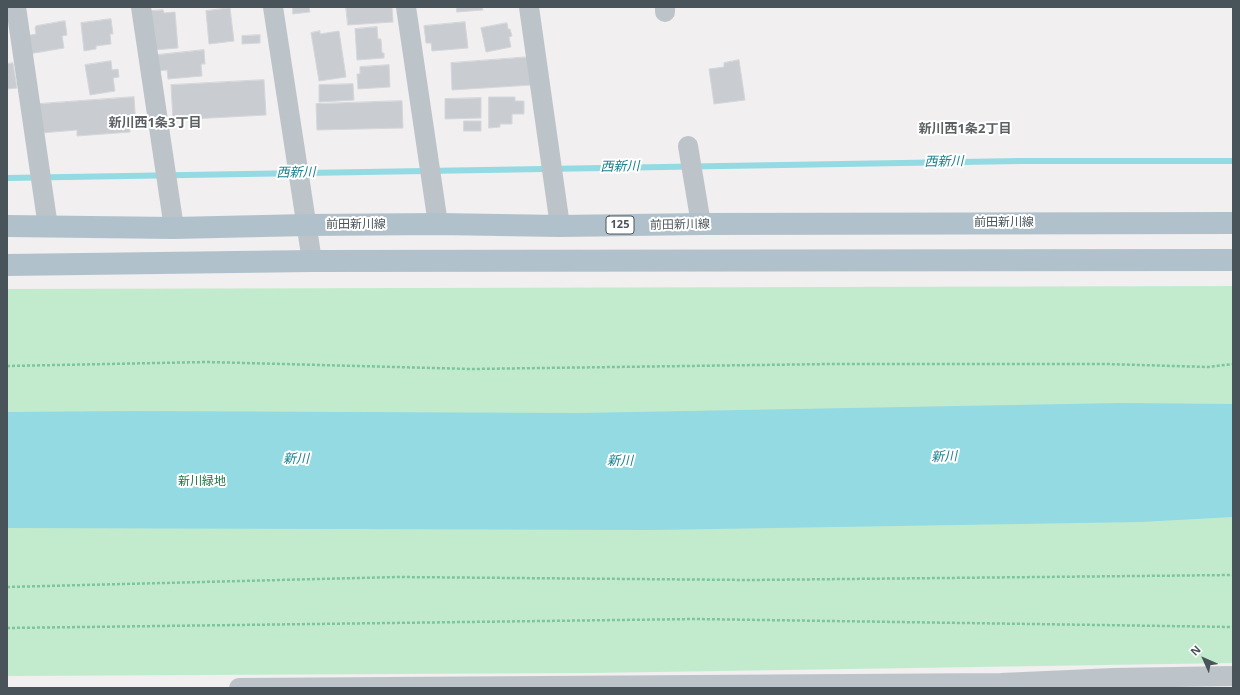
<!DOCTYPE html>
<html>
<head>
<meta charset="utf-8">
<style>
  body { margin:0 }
  #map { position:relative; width:1240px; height:695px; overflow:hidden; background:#f1efef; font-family:"Open Sans",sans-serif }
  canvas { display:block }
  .frame { position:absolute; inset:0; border:8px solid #49545a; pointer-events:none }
  .north { position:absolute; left:1184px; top:639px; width:40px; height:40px; -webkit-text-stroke:3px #fff; paint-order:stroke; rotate:315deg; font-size:11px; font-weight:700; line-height:16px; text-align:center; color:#49545a }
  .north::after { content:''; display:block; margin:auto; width:14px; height:18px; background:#49545a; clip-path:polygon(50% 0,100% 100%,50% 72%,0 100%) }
</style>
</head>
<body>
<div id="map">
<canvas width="1240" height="695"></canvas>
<div class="frame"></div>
<div class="north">N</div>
</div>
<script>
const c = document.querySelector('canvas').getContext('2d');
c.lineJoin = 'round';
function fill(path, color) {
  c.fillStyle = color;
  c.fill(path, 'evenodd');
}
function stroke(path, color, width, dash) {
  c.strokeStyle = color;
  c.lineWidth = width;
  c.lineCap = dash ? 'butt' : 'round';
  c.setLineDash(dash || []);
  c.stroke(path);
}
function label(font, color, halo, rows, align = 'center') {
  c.font = font + ' "Open Sans","Noto Sans JP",sans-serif';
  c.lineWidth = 4;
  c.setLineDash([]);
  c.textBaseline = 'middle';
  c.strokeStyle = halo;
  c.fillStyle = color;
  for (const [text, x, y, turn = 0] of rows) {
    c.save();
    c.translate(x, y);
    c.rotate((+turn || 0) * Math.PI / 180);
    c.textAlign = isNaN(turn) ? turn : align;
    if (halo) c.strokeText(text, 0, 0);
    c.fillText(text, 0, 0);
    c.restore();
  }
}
fill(new Path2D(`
  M1233,286v377l-641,10 -585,3v-387z`), '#c2ebce');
fill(new Path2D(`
  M1121,403l112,1v113l-92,5 -487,8 -647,-2v-116l126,-1 445,2z`), '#93dae3');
stroke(new Path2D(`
  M7,178l1014,-17h212`), '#93dae3', 6);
const building = new Path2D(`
  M293,7h16l1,5 -17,2z
  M346,7h46l1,15 -45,3z
  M457,7h25l1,3 -26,2z
  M230,8l4,33 -25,3 -3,-33z
  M163,10l1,3 11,-1 3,36 -24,2 -3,-39z
  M111,19l2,15h-3l1,10 -15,2v3l-12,2 -3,-28z
  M65,21l2,14 -5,1 2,12 -35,6 -3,-18 10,-2 -1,-6 1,-2z
  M465,22l3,26 -36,3 -1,-8h-5l-2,-17z
  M507,23l1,6h2l2,7 -3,1 2,10 -25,5 -5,-24z
  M377,27l1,12h3l1,14h2v5l-27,2 -2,-31z
  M320,31v3l19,-3 7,46 -27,4 -8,-48z
  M260,35v8l-18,1v-8z
  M204,50l1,14h-4l1,12 -34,3 -1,-9 -9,1 -1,-16z
  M530,57l2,28 -80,5 -1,-27z
  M739,60l6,40 -31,4 -5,-35 15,-2v-4z
  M111,61l1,9 6,-1 1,8 -6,1 2,13 -25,4 -5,-30z
  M13,63l4,25 -10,1v-25z
  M389,65l1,22 -32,2 -1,-15h3v-7z
  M264,80l2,35 -93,5 -2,-35z
  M353,84l1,16 -35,2v-17z
  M134,97l2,29 -6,1v5l-53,4v-6l-36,3 -2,-29z
  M489,97h26v4h9v13h-12v10h-12v3l-11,1z
  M481,98v20l-36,1v-20z
  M402,101l1,27 -86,2 -1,-26z
  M464,121h17v10h-17z`);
fill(building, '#c9cdd1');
stroke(building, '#d4d6da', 1);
stroke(new Path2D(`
  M7,366l200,-4 264,7 359,-5h276l102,3 25,-3
  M7,587l390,-10 353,3 483,-5
  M7,628l689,-9 537,8`), '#7dc59b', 2.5, [3, 2]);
stroke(new Path2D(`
  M16,7l32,220
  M141,7l33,221
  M273,7l39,254
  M406,7l32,217
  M529,7l31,219
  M665,7v5
  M688,146l13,78
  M239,688l762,-5 113,-5 119,-2`), '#bcc4ca', 20);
stroke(new Path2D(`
  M7,226l167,2 133,-3 131,-1 122,2 141,-2 532,-1
  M7,265l305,-4 921,-1`), '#b1c1cb', 22);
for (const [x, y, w] of [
  [620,225,28]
]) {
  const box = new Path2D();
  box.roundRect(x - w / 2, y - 9, w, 18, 3);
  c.fillStyle = '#fff';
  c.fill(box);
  stroke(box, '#49545a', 1);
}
label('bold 11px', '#49545a', null, [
  ["125",620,225]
]);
label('12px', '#49545a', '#fff', [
  ["前田新川線",1004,223],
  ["前田新川線",356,225],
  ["前田新川線",680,225,-1]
]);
label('12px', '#207543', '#fff', [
  ["新川緑地",202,482]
]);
label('bold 13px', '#5c6063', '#fff', [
  ["新川西1条3丁目",155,123],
  ["新川西1条2丁目",965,129]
]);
label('italic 13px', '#19818e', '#fff', [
  ["西新川",944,162,-1],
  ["西新川",620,167,-1],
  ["西新川",296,173,-1],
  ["新川",944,457,-2],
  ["新川",296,459],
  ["新川",620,461]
]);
</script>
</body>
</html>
